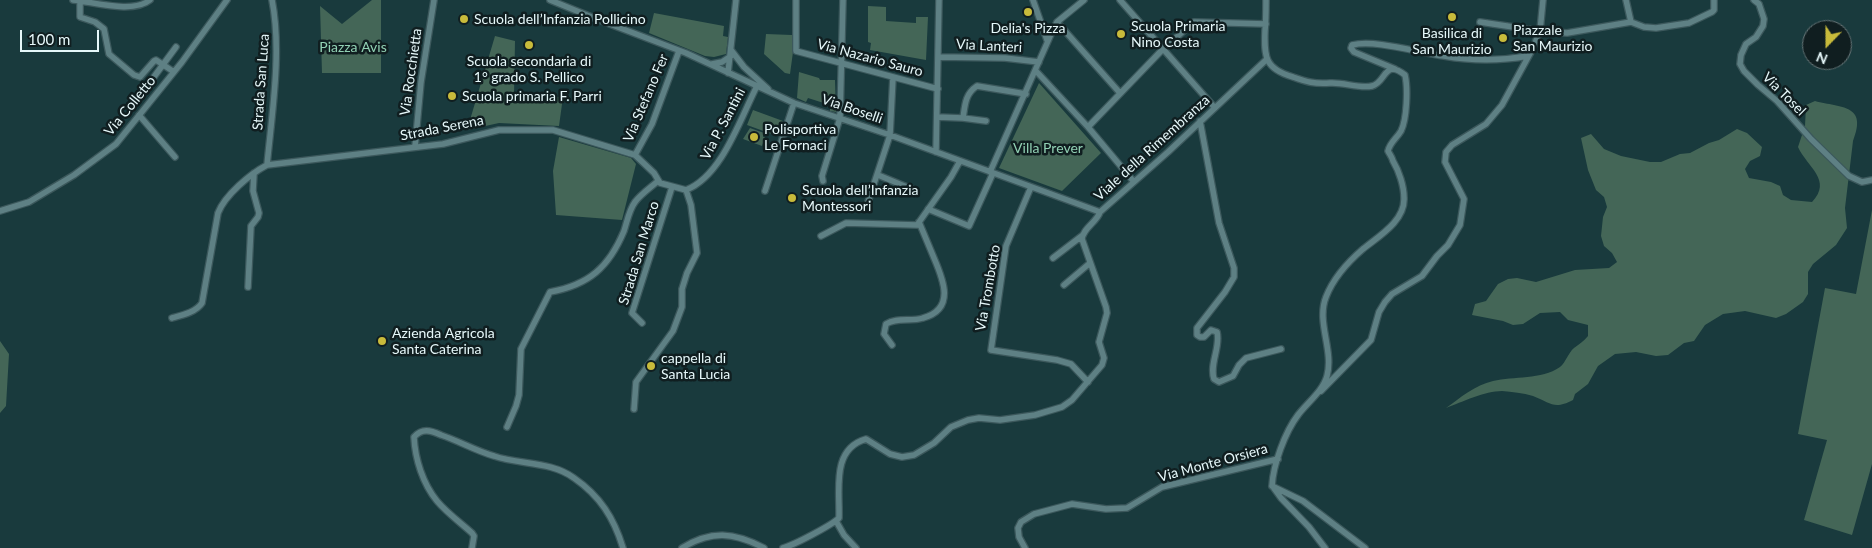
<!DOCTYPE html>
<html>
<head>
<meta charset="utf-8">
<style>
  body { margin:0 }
  #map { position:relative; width:1872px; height:548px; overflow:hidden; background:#193a3d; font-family:Lato,sans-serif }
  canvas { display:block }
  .north { position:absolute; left:1802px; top:20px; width:50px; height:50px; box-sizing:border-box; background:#101e20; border:1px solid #667577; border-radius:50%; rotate:202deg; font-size:14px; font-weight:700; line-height:20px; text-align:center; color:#e6f8fa }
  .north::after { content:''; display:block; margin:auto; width:18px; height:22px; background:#c8bb3b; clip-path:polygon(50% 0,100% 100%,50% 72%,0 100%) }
  .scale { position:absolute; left:20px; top:30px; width:79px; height:22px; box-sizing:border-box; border:2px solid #e6f8fa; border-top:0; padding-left:6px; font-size:15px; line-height:18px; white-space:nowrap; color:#e6f8fa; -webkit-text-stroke:4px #101e20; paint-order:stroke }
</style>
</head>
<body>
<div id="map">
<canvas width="1872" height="548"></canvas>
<div class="north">N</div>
<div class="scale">100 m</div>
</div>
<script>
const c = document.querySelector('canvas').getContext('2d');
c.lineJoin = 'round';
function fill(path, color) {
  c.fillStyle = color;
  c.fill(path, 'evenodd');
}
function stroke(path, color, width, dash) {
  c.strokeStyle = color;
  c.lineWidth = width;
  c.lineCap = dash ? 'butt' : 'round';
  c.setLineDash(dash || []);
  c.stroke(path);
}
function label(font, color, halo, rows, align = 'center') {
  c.font = font + ' Lato,sans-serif';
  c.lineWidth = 5;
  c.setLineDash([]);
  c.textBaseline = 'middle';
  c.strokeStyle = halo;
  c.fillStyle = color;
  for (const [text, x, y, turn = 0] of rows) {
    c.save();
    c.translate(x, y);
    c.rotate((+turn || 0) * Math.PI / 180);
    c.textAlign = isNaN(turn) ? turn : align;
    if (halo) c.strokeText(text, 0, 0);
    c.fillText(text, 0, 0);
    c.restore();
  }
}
fill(new Path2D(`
  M372,0h9v73h-59l-2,-67 22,18z
  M868,6l18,1v14l30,2v-6h12l-2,43 -56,-10 1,-7 -3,-1z
  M654,13l70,13 -1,10 5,1 -2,17 -12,3 -9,-1 -56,-23z
  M766,34l26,1 1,17 -3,22 -5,-1 -21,-19z
  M495,36l20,5 -1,54 49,2 -4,29 -60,-3 -32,7z
  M799,72l20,6 1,2h15l1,32 -6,-1v-6l-22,-7 -2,4 -9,-4z
  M1039,83l62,70 -39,38 -63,-23z
  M1815,101c26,7 53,3 38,40l-8,67 2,20 -11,17 -23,19 -5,8v22l-5,8 -17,12 -10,4 -31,-7 -22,3 -18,11 -11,16 -10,2 -16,12 -12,1 -20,-4 -21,2 -17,12 -10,18 -13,10 -2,6c-19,10 -22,3 -40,-4 -10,-3 -21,-4 -31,-5 -17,0 -40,11 -56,17 14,-10 29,-23 47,-27 21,-5 48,-1 67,-14 6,-5 8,-14 14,-19 5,-4 10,-7 14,-12v-11l-20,-5 -8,-8 -20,1 -17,11 -10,1 -10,-4 -31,-6 3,-11 11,-3 12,-17 10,-5 9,-1 19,4 39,-12 34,-2 8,-6 -5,-9 -8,-7 -3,-10 2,-19 4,-10 -3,-10 -8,-7 -8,-20 -7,-32 10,-4 13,15 17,7 29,6h11l19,-8 10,-1 19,-10 10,-3 18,-11 10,4 15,14 -2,9 -10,5 -5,8 4,9 22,4 9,4 3,9 8,5 21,2c21,-22 -5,-35 -14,-55l7,-21 1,-21z
  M753,110l30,11 -6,15 -30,-11z
  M750,128l14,5 -1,4h2l-3,9 -19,-7z
  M559,137l72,21 5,6 -14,56 -66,-5 -3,-44z
  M1872,210v254l-20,71 -48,-15 23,-80 -29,-6 27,-146 31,6z
  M0,341l9,13 -3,52 -6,7z`), '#446657');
const street = new Path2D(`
  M73,0c21,2 60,14 77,0
  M550,0l44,18 92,35 108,50 96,32 210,77
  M796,0v51l142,38
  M1033,0l14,40
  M1120,0l95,108
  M1266,0c0,10 0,21 -1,31 -1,26 0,38 28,46 14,5 21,7 37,6 14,-1 29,6 42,3 14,-3 12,-28 33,-11 3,13 2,44 -4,56 -4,7 -11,11 -13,20 2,4 4,6 5,10 6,10 11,25 11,37 1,23 -25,38 -41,51 -14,12 -30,30 -37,48 -10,25 8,53 1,79 -4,15 -20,27 -29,39 -13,17 -25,50 -26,71
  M1626,0l5,22
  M1754,0l5,4 5,15 -1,7 -7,11 -10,7 -5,11 -1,9 4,7 14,14 19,16 34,38 38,37 13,6 10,-2
  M80,1v16l15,5 9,7 5,25 25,21 6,2 14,-16 2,-1 18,12
  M1057,22l63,71
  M1480,22l60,9 3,-31
  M731,50l13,17 24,22
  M938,57l67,1 34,4
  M712,64l10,-2 9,-6
  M1395,69l-41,-17 -3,-4 1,-3c23,-6 67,8 92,11 28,5 56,5 84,0
  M1036,71l52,56 46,55
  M728,73l8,-73
  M131,108l45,-61
  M139,115l36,42
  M937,117l26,1c2,-13 2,-24 14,-32l49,8
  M963,118l23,3
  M1200,121l19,102 15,45v9l-9,15 -28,36v7l3,2h4l7,-7 6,2c4,15 -8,32 -3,47l5,3 14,-6 6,-11 7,-7 35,-9
  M1088,127l75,-78 31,-27 72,2
  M415,147l6,-65 13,-82
  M936,152l3,-152
  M635,155l17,-31 27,-73
  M267,165c5,-52 15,-114 5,-165
  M990,172l62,-140 5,-10 27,-22
  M878,175l36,15
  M823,181l-1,-5 18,-58 3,-118
  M1031,187l-25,59 -15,104 66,10 14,4 17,18
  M686,190c36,-14 54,-71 71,-104
  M765,191l29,-88
  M866,208l24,-73 3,-58
  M928,209l41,17 24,-53
  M0,211l29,-9 45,-27 42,-31 66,-82 45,-62
  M821,236l25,-13 71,2 34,-48 9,-16
  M1053,258l30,-23
  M1064,285l26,-22
  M248,287l3,-61 7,-9 1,-4 -6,-22 1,-18
  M172,318c11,-3 24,-6 30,-15l16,-90c7,-18 32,-39 49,-48l176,-21 56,-14h54l82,25 19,18 6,10 26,7
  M642,323l-10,-10 40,-126
  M892,345l-8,-11 2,-10c11,-7 25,-2 37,-6 33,-9 20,-39 11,-60 -5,-12 -10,-24 -15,-36
  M1321,391l50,-51 8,-28 6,-10 7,-8 30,-18 15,-20 11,-11 12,-20 4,-26 -19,-37 1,-10 6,-7 34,-21 16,-19 30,-55 8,-19 27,2 64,-11 13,5 12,1 33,-5 23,-11 2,-2v-10
  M634,409l2,-27 37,-51 9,-24v-18l5,-16 10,-20 -6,-48 -5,-15
  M507,427l9,-21 3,-11 2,-46 29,-57c39,-7 59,-25 74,-61 3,-9 5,-21 11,-29 6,-8 15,-14 23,-21
  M1272,486l31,15 62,47
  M1273,487l8,11 28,29 16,21
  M836,521l8,14 12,13
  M472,548l2,-12 -2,-3c-11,-10 -25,-20 -35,-32 -14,-17 -22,-42 -23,-64 8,-9 16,-7 27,-2 18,6 35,16 53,21 26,9 57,5 80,22 26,18 40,40 49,70
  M682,548c29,-18 52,-16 82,0
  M783,548c11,-3 49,-23 56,-30 1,-28 -8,-69 27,-79l24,15 12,3 12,-2 20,-12 17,-16 17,-7 11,-2 21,2 35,-5 27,-8 10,-7 30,-35 2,-7 -5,-16 8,-29 -1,-6 -24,-68c1,-11 15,-17 18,-27l68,-60 99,-93
  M1025,548l-6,-11 -1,-9 3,-6 13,-8 38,-10 34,5 21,-1 35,-21 116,-28`);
stroke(street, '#3c585c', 8);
stroke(street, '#5e8084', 5.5);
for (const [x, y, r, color] of [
  [1028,12,5,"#c8bb3b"],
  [1452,17,5,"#c8bb3b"],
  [464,19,5,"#c8bb3b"],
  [1121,34,5,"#c8bb3b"],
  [1503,38,5,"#c8bb3b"],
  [529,45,5,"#c8bb3b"],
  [452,96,5,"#c8bb3b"],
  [754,137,5,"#c8bb3b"],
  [792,198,5,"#c8bb3b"],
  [382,341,5,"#c8bb3b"],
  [651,366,5,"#c8bb3b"]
]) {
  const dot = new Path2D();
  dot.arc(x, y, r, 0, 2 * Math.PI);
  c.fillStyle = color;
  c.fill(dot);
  stroke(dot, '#101e20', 2);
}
label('14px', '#e6f8fa', '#101e20', [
  ["Scuola dell’Infanzia Pollicino",474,19],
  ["Scuola Primaria",1131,26],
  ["Nino Costa",1131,42],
  ["Delia's Pizza",1028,28,"center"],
  ["Piazzale",1513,30],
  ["San Maurizio",1513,46],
  ["Basilica di",1452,33,"center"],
  ["San Maurizio",1452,49,"center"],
  ["Scuola secondaria di",529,61,"center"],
  ["1° grado S. Pellico",529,77,"center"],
  ["Scuola primaria F. Parri",462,96],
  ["Polisportiva",764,129],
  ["Le Fornaci",764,145],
  ["Scuola dell’Infanzia",802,190],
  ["Montessori",802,206],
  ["Azienda Agricola",392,333],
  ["Santa Caterina",392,349],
  ["cappella di",661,358],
  ["Santa Lucia",661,374]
], 'left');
label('14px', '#e6f8fa', '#101e20', [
  ["Via Lanteri",989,46,3],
  ["Via Nazario Sauro",870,58,15],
  ["Via Rocchietta",411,72,-82],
  ["Strada San Luca",261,82,-86],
  ["Via Tosel",1784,94,45],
  ["Via Stefano Fer",646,98,-67],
  ["Via Colletto",130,106,-51],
  ["Via Boselli",852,109,19],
  ["Via P. Santini",723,124,-62],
  ["Strada Serena",442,128,-11],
  ["Viale della Rimembranza",1152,148,-42],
  ["Strada San Marco",639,253,-73],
  ["Via Trombotto",988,288,-80],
  ["Via Monte Orsiera",1213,463,-15]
]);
label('14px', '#92d1b4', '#101e20', [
  ["Piazza Avis",353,47],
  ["Villa Prever",1048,148]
]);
</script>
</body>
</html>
